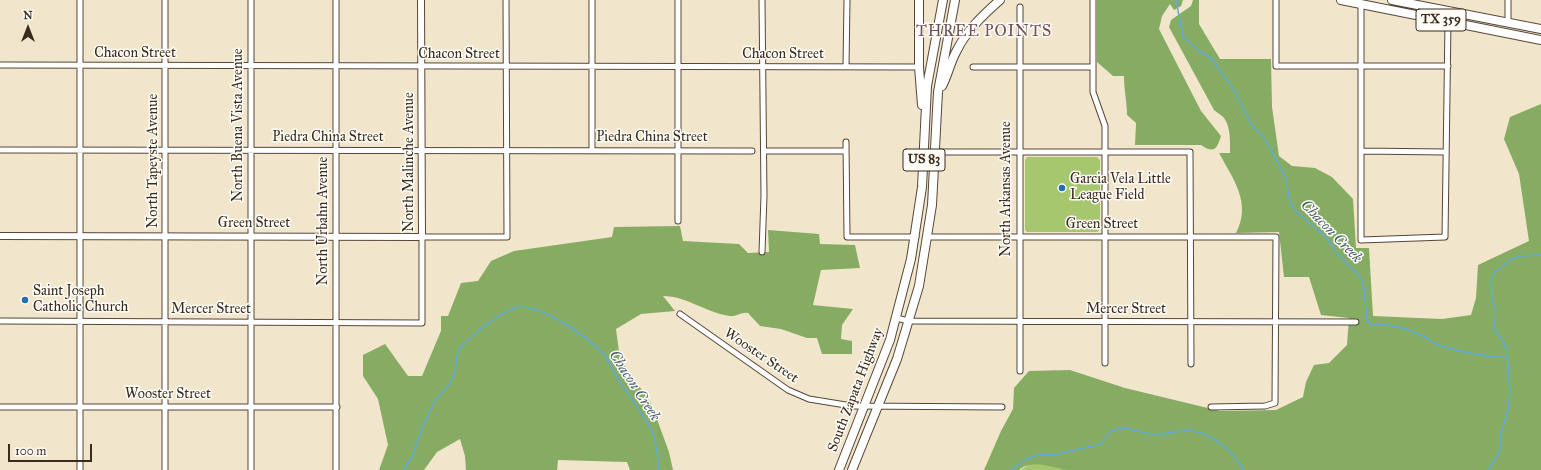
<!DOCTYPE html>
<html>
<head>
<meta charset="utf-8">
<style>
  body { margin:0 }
  #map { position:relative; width:1541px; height:470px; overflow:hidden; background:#f1e6cb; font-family:"IM FELL Great Primer",serif }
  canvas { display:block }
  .north { position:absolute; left:8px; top:8px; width:40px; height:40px; -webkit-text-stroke:3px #fdfcf7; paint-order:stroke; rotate:0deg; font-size:11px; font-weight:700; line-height:16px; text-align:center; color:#3b2a1e }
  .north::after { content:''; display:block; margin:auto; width:14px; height:18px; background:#3b2a1e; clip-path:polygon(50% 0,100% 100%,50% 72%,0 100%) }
  .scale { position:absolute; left:8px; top:444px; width:84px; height:18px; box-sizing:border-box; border:2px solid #3b2a1e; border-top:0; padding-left:5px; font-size:12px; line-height:14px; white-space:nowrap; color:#3b2a1e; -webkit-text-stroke:3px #fdfcf7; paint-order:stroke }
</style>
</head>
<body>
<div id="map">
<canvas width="1541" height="470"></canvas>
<div class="north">N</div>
<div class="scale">100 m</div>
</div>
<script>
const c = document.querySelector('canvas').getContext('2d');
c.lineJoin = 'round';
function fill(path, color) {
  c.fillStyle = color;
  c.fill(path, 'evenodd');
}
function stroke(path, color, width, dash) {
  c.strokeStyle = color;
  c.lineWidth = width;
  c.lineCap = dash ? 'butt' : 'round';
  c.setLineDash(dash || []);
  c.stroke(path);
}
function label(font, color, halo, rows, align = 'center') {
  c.font = font + ' "IM FELL Great Primer",serif';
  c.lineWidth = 3;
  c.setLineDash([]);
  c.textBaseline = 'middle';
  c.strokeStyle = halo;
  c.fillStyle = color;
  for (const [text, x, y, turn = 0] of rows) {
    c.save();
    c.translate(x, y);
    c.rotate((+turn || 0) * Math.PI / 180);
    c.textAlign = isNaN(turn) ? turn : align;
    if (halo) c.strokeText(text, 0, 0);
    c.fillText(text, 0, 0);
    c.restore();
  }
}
fill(new Path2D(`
  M1027,157h70l3,3v68l-2,4h-71l-2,-2v-70z
  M1038,459l73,11h-91z`), '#a7c76f');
fill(new Path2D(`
  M1097,0h86l-2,6 -7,4 -4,-6 -8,12 -3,13 42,82 20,25c-4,13 -7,18 -20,9h-66l1,-22 -9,-8c0,-13 -3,-25 -3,-39h-11l-16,-14z
  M1193,0h6v24l21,35h51l1,48 7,49 13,10 23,2 17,9 21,22 3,49h13l4,68 69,3 29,-4 5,-17 2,-33 51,-24 -10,-67 -15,-35 6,-22 31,-13v366h-473c-16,-2 -35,-12 -49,0h-35l17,-39 12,-22 1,-21 15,-17 41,-1 55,18 95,23 56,-1 27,-13 3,-15 8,-17 15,-2 18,-18 2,-27 -28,-3 -12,-38h-25l-5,-45 -43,1c16,-30 -3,-54 -17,-80h11c0,-10 1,-26 -6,-35 -2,-3 -7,-5 -10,-8l-45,-83 2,-7 20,-14z
  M680,226l3,15 56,3 9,9 21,-1 -1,-22 51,4 1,10 35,1 5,23 -39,2 -8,35 40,4 -11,16 -1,14 11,2v13h-30l-5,-16h-10l-26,-9 -21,-3 -12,-13c-7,-1 -12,4 -18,3 -24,-3 -43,-20 -67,-20l12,15 -34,3 -25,15 4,30 31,44 18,49 4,18h-43l-3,-8 -69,-2 -1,10h-91l-1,-14 -5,-17 -23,13 -13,18h-45l9,-25 -10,-46 -15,-23v-21l22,-11 23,32h14l19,-45v-15h7l13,-33 17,-2 13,-20 23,-10 98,-14 2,-10z`), '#85ac62');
stroke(new Path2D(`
  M1176,0l7,37 16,14 12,7 23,32 17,34 14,15 21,39 4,25 9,11 28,24 9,14 25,26 3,11 3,31 4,5c18,-2 39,4 54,12 4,2 6,6 10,7 24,8 47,12 73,14
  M403,470l9,-13 10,-29 14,-29 14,-15 5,-14 3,-20c12,-13 47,-44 65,-43 23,1 71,33 84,52 5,8 9,18 15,26 11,16 23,31 31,49 4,11 5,24 6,36
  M1011,470l14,-10 12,-5 21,-1 43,-10c4,-4 6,-10 9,-12 12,-9 32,2 45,2 12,1 25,-5 37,-3 23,3 40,21 52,39
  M1488,470l12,-19v-14l8,-27 2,-19 -3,-39 -4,-11 -9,-12 2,-17 -4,-14 -1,-18 4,-8 17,-13 8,-3 21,-1`), '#61abd9', 1.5);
const minor = new Path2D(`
  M165,0v470
  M251,0v470
  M336,0v470
  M592,0v150
  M1093,0v92l12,34v237
  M1276,0v66h172
  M1508,0v23
  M1361,4v236l84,-3 3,-216
  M1020,7v364
  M0,65l919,2
  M846,67l1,-67
  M973,67h119
  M846,142l1,95h69
  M0,150l752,1
  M764,151h82
  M1361,151l84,1
  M936,152h254l1,212
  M678,221v-221
  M928,237h348l-1,166 -10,3 -54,1
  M762,252l2,-56 -2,-196
  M680,314l108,76 21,9 43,7 150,1
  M896,318l13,3 447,1
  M0,321l422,2v-86h85l-1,-237
  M0,407h337
  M80,470v-470`);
const tertiary = new Path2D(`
  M0,236l422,1 -1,-237`);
const primary = new Path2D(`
  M919,0v67l3,38
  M1341,0l200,40
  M1392,0l149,29
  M942,86c6,-11 8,-23 14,-34 10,-21 27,-37 44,-52
  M839,470l51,-130 21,-81 11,-72 5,-101 16,-86
  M852,470l45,-111 22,-73 13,-81 6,-113 17,-92`);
stroke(minor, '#564638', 7);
stroke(tertiary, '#564638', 8);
stroke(primary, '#564638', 10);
stroke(minor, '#fff', 5);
stroke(tertiary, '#fff', 6);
stroke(primary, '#fff', 8);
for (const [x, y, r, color] of [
  [1062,188,4,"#1f6fb2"],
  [25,300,4,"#1f6fb2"]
]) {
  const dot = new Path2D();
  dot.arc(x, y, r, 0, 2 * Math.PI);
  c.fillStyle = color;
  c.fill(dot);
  stroke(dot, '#fdfcf7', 1.5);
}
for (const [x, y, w] of [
  [1441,20,50],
  [924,160,42]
]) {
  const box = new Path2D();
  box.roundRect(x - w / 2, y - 11, w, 22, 3);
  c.fillStyle = '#fdfcf7';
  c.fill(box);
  stroke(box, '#3b2a1e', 1);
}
label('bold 13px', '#3b2a1e', null, [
  ["TX 359",1441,20],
  ["US 83",924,160]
]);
label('14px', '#3b2a1e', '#fdfcf7', [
  ["Chacon Street",135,54],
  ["Chacon Street",459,55],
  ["Chacon Street",783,55],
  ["North Buena Vista Avenue",239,125,-90],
  ["Piedra China Street",328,138],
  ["Piedra China Street",652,138],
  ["North Tapeyste Avenue",154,161,-90],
  ["North Malinche Avenue",410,162,-90],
  ["North Arkansas Avenue",1007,189,-90],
  ["North Urbahn Avenue",324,221,-90],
  ["Green Street",254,224],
  ["Green Street",1102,225],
  ["Mercer Street",211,310],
  ["Mercer Street",1126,310],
  ["Wooster Street",761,356,34],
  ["South Zapata Highway",856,390,-69],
  ["Wooster Street",168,395]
]);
label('14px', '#3b2a1e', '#fdfcf7', [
  ["Garcia Vela Little",1070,180],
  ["League Field",1070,196],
  ["Saint Joseph",33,292],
  ["Catholic Church",33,308]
], 'left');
label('italic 15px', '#4a5e69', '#fdfcf7', [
  ["Chacon Creek",1331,232,46],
  ["Chacon Creek",634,386,57]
]);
c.letterSpacing = '1px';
label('16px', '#715057', '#fdfcf7', [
  ["THREE POINTS",984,32]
]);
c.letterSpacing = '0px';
</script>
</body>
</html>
